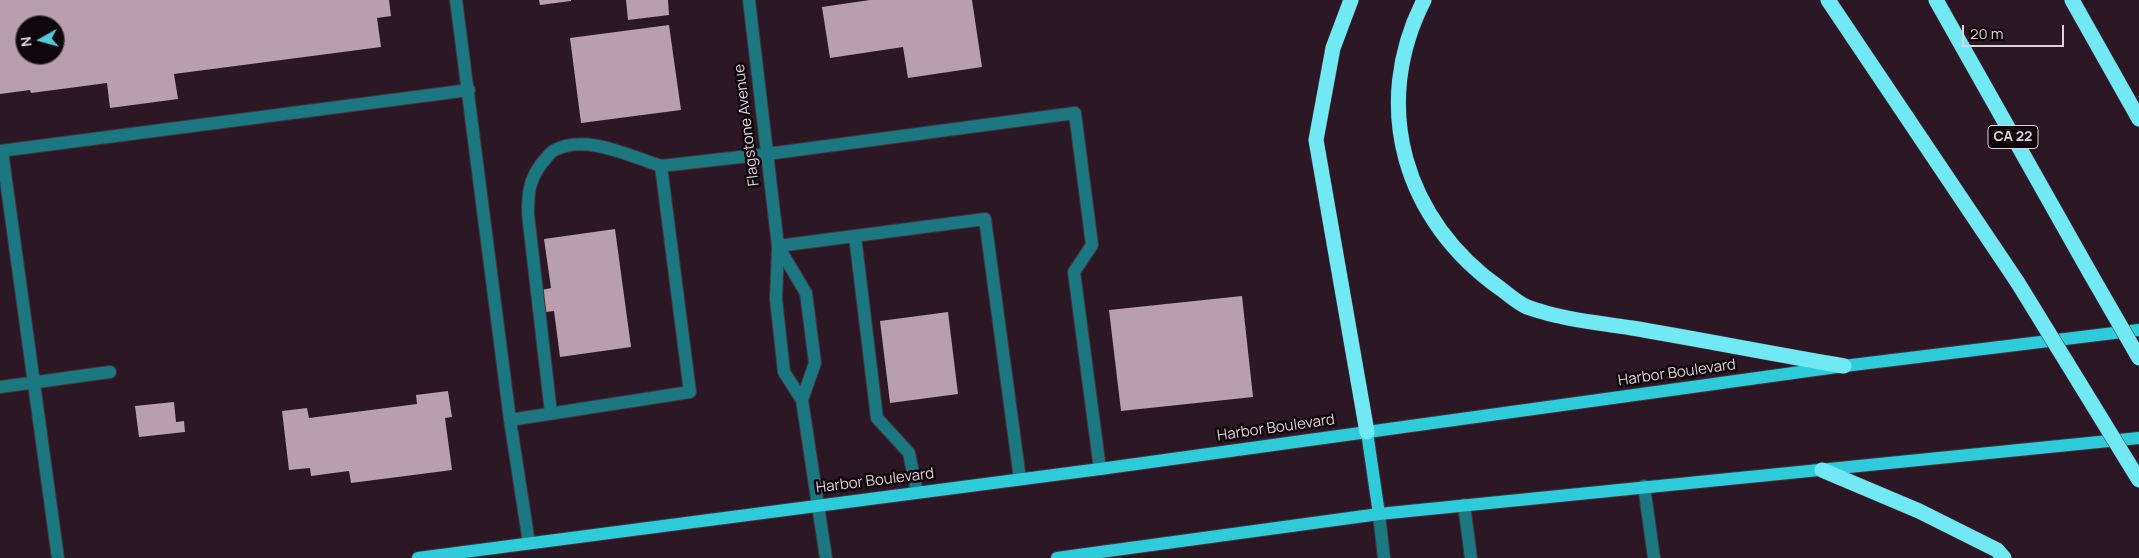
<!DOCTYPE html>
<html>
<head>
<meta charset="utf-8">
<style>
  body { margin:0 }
  #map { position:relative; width:2139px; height:558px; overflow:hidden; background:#2c1825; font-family:Manrope,sans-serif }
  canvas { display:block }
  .north { position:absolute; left:15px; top:15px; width:50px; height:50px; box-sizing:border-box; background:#0f070c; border:1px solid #62585e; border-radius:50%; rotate:263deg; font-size:14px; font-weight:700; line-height:20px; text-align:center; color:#dfd2da }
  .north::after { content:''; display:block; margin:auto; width:18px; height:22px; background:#52cbd8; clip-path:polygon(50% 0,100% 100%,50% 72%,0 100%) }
  .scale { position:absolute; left:1962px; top:25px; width:102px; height:22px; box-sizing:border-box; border:2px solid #dfd2da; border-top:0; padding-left:6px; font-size:15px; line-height:18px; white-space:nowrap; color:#dfd2da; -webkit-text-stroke:4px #0f070c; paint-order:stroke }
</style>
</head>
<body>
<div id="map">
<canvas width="2139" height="558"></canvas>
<div class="north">N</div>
<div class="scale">20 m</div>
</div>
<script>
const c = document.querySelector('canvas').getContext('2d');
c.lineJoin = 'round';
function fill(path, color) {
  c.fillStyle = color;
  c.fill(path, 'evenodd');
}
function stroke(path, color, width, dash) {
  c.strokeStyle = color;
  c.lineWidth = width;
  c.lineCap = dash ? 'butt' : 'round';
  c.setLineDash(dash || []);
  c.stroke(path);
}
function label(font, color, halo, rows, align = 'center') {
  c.font = font + ' Manrope,sans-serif';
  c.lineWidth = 5;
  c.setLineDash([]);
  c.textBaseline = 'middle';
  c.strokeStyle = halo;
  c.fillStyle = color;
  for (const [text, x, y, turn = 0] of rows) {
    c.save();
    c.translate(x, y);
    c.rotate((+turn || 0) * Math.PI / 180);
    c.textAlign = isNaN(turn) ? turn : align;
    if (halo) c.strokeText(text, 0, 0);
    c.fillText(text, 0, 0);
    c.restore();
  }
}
fill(new Path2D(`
  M0,0h389l2,16 -14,2 4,29 -207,27 4,25 -68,9 -3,-25 -76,10 -1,-3 -30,4zM25,25h30v30h-30z
  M539,0h32v1l-31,4z
  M626,0h42l1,15 -41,5z
  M870,0h102l10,67 -74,11 -5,-31 -73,11 -8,-51z
  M669,25l12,85 -100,13 -11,-85z
  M615,229l16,118 -71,10 -6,-46 -8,1 -4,-22 9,-2 -7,-49z
  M1242,296l11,101 -132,14 -12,-101z
  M948,312l10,82 -68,9 -10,-82z
  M448,391l4,26 -7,1 7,52 -101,13 -2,-12 -38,5 -1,-8 -21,2 -7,-59 25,-3 2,10 108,-14 -1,-9z
  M174,402l2,20 8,-1 1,11 -46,5 -4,-31z`), '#b99fae');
const minor = new Path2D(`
  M456,0l54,420 19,123
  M749,0l29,246 -2,53 8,73 18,28 24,158
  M0,151l469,-61
  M2,151l56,407
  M855,236l22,182 32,35 8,39
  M778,246l207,-27 35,260
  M778,246l28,47 9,70 -13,37
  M0,387l110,-15
  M551,413l-23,-199c0,-21 1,-34 14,-51 3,-3 7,-9 11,-12 32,-18 76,5 108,15
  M510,420l180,-28 -29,-226 106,-12 308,-41 17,132 -18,27 26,197
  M1644,486l10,72
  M1464,505l7,53
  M1379,514l5,44`);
const major = new Path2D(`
  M1367,432l12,82
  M418,558l682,-89 744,-103 295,-36
  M1057,558l322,-44 760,-76`);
const highway = new Path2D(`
  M1351,0l-18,48 -17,92 51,292
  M1424,0c-54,106 -20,221 77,289 8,6 16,13 24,17 6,3 12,4 18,6 29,9 59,11 89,16 71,12 141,26 212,38
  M1828,0l190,283
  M1936,0l154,273
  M2072,0l67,119
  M1822,470l97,41 78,39 7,8`);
stroke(minor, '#45323e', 14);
stroke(major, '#45323e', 14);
stroke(highway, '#45323e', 16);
stroke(minor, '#1b7780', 12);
stroke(major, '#2eccda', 12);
stroke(highway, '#70e9f5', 15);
const highwayBridge = new Path2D(`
  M2090,273l49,85
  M2018,283l121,197`);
stroke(highwayBridge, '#45323e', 16, []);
stroke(highwayBridge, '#70e9f5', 15);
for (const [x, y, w] of [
  [2013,137,50]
]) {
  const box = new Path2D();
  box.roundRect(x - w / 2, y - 11.5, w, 23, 4);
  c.fillStyle = '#0f070c';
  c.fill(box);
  stroke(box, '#dfd2da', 1);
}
label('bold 14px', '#dfd2da', null, [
  ["CA 22",2013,137]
]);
label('15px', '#dfd2da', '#0f070c', [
  ["Flagstone Avenue",747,125,-97],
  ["Harbor Boulevard",1677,373,-8],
  ["Harbor Boulevard",1276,428,-8],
  ["Harbor Boulevard",875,481,-7]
]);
</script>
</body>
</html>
